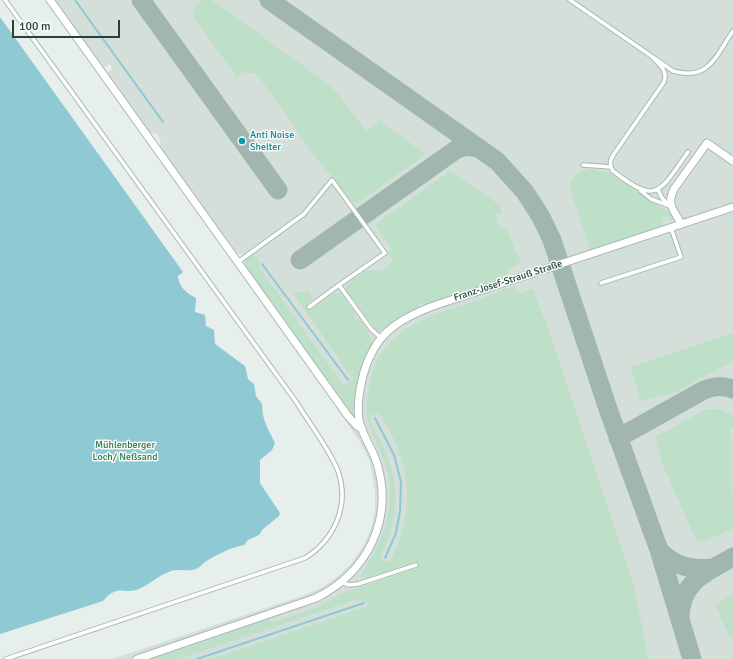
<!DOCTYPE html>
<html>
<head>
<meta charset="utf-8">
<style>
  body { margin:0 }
  #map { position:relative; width:733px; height:659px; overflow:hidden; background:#e6efeb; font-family:Signika,sans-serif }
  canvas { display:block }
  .scale { position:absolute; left:12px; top:20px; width:108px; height:18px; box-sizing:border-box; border:2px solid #24423a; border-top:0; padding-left:5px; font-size:12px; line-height:14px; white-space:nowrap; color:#24423a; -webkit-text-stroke:3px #f7fbf9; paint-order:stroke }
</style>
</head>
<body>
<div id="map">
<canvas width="733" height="659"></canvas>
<div class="scale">100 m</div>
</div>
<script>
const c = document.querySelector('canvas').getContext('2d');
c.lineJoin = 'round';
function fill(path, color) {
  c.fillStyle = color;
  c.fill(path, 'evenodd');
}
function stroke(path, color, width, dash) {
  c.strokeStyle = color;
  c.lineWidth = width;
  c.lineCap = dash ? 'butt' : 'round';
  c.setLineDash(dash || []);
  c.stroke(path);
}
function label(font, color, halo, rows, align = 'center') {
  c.font = font + ' Signika,sans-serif';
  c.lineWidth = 3;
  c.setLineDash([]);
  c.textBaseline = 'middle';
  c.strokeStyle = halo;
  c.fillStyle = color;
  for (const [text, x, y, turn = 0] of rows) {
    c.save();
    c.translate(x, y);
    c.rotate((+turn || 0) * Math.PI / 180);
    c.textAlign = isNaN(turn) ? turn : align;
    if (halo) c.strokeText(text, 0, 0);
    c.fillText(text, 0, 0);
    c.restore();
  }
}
fill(new Path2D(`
  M55,0h678v659h-621l193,-64 18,-8 15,-11 13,-12 12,-17 8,-18 4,-18v-20l-5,-29 -11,-22 -24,-34 8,-5 -96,-142 -4,-5h-6l-78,-108 2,-5 -4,-7 -7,-1 -43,-60 6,-4 -4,-5 -6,4z`), '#d4dfda');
fill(new Path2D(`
  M201,0h11l111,80 16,15 27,36 15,-11 2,4 43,30 -71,51 -41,-50 -57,-81 -13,-2 -7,5 -44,-60 1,-9z
  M587,169l21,3 63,42 2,6 -3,1 -3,-5 -5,2 1,8 -73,24 -21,-65 8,-11z
  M450,171l51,35v8h-5l3,13 8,3 14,33 -15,6 3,8 -85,29 -1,-3 -4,1v3c-8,4 -37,24 -42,24l-31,-41 1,-6 20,-14 14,1 13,-10 -6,-8 3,-4 -1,-3 -15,-21z
  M253,253l7,10 -1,4 6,9 79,110 10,-7 -6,-7 -55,-79 17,-2 2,9 -5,4 4,6 23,-17h6l15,20 -2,2 2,4 4,-1 14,23c-12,26 -19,48 -19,77l-110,-153 1,-6z
  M515,286l3,8 15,-5 15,39 86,257 14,74h-436l156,-53 -1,-4 -9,-3 -180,60h-28l119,-40 2,4 47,-16 22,-13 77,-26 -2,-5 -50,16 -6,-2c25,-35 40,-75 25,-117 -5,-12 -12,-24 -15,-37 -4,-15 -2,-30 2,-45 14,-51 58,-62 104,-77 13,-5 26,-11 40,-15zM379,414c33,46 37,98 11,148l-9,-2 -1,-4c7,-10 10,-22 13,-34 7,-39 -2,-66 -23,-99l1,-8z
  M733,333v28l-57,31 -31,8 -5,-1 -9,-32z
  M707,409h12l14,7v12l-2,1 2,100 -30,12 -7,-1 -32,-72 -9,-31z
  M733,593v43l-3,1 -15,-31z`), '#bfe0c8');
fill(new Path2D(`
  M0,17l183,255 -5,4c1,12 9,17 18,22l-1,14 10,3 1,11 8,4 1,14 30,22 3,13 6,5 2,12 6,8c0,16 6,25 13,39l-3,7 -12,10v23l20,30 -1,3 -17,14 -3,5 -11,5 -4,5c-14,3 -27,9 -39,17 -3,2 -5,5 -7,6 -10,5 -18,0 -27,3 -12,4 -21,13 -32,18 -15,6 -21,-6 -36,12l-103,33z`), '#8ec9d4');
stroke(new Path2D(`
  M75,0l88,122
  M262,264l86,116
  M375,418l19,37 7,27 -1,29 -4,22 -11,25
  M197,659l167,-56`), '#8ec9d4', 2);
stroke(new Path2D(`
  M141,0l137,190
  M269,0l228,161 28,31 16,25 11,23 55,166 52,144 33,109
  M300,260l157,-111 8,-3 14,2
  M618,438l86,-48c10,-4 18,-5 29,-1
  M659,550c16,17 32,20 55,18
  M680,619c0,-37 25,-46 53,-62`), '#a2b6b0', 19);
const lane = new Path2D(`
  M5,0l292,403c12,20 33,47 41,68 12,35 -4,69 -33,87l-299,101
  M570,0l103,71c36,10 42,-14 60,-40
  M653,58c7,7 15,13 11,24l-48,69c-5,7 -8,12 -3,20 45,35 46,21 75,-19
  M583,165l28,2
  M658,190l4,8 6,6
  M641,191l10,8 19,7
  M238,262l66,-48 28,-34 53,73 -46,32 32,44 10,9
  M601,283l80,-26 -10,-29
  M309,307l30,-22
  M341,582l8,3 9,-1 58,-19`);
const street = new Path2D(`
  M50,0l298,416 8,9 6,4
  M681,224c-7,-15 -15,-18 -7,-35l33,-46 26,18
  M137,659l179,-61c50,-25 77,-76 62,-131 -4,-17 -16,-31 -19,-47 -2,-13 0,-27 3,-40 10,-44 33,-60 74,-75l297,-98`);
stroke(lane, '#a8b8b2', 5.5);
stroke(street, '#a8b8b2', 9);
stroke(lane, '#fff', 3.5);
stroke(street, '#fff', 7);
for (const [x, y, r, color] of [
  [242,141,4,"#0f9aa8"]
]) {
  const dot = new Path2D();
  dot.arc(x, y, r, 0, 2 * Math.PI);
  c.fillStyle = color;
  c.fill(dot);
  stroke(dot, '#f7fbf9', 1.5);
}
label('10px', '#0d838f', '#f7fbf9', [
  ["Anti Noise",250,135],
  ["Shelter",250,147]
], 'left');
label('10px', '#24423a', '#f7fbf9', [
  ["Franz-Josef-Strauß Straße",508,281,-18]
]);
label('10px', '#2d7a4b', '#f7fbf9', [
  ["Mühlenberger",125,445],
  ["Loch/ Neßsand",125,457]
]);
</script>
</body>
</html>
